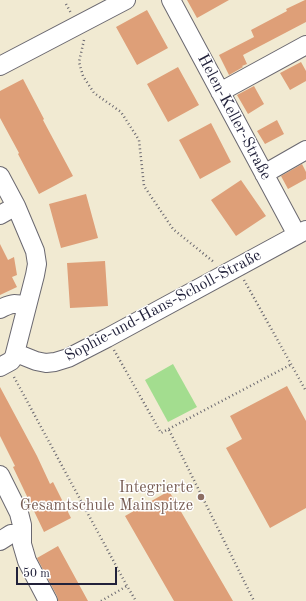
<!DOCTYPE html>
<html>
<head>
<meta charset="utf-8">
<style>
  body { margin:0 }
  #map { position:relative; width:306px; height:601px; overflow:hidden; background:#f1ead2; font-family:"Old Standard TT",serif }
  canvas { display:block }
  .scale { position:absolute; left:16px; top:567px; width:101px; height:18px; box-sizing:border-box; border:2px solid #22223b; border-top:0; padding-left:5px; font-size:12px; line-height:14px; white-space:nowrap; color:#22223b; -webkit-text-stroke:3px #fff; paint-order:stroke }
</style>
</head>
<body>
<div id="map">
<canvas width="306" height="601"></canvas>
<div class="scale">50 m</div>
</div>
<script>
const c = document.querySelector('canvas').getContext('2d');
c.lineJoin = 'round';
function fill(path, color) {
  c.fillStyle = color;
  c.fill(path, 'evenodd');
}
function stroke(path, color, width, dash) {
  c.strokeStyle = color;
  c.lineWidth = width;
  c.lineCap = dash ? 'butt' : 'round';
  c.setLineDash(dash || []);
  c.stroke(path);
}
function label(font, color, halo, rows, align = 'center') {
  c.font = font + ' "Old Standard TT",serif';
  c.lineWidth = 3;
  c.setLineDash([]);
  c.textBaseline = 'middle';
  c.strokeStyle = halo;
  c.fillStyle = color;
  for (const [text, x, y, turn = 0] of rows) {
    c.save();
    c.translate(x, y);
    c.rotate((+turn || 0) * Math.PI / 180);
    c.textAlign = isNaN(turn) ? turn : align;
    if (halo) c.strokeText(text, 0, 0);
    c.fillText(text, 0, 0);
    c.restore();
  }
}
fill(new Path2D(`
  M173,364l24,43 -29,15 -23,-42z`), '#a3dd8f');
fill(new Path2D(`
  M187,0h42l-32,18z
  M305,0h1v22l-63,33 4,9 -5,2 1,1 -14,8 -10,-20 35,-18 -3,-7 36,-19 -1,-2z
  M147,10l21,38 -31,17 -21,-38z
  M301,62l5,9v10l-16,9 -10,-17z
  M178,67l21,38 -31,17 -21,-38z
  M23,79l21,40 -1,1 30,56 -34,18 -21,-40 1,-1 -19,-35v-27z
  M254,86l10,18 -16,10 -11,-19z
  M277,120l7,14 -19,10 -8,-13z
  M211,123l20,39 -31,17 -21,-39z
  M302,164l4,8v7l-18,10 -7,-13z
  M241,180l25,36 -30,20 -25,-36z
  M86,194l12,44 -37,10 -12,-44z
  M0,244l8,16 6,-3 3,18 -5,2 5,10 -17,8z
  M105,261l3,45 -38,2 -3,-45z
  M287,386l19,35v87l-36,20 -44,-80 16,-9 -12,-23z
  M0,387l37,69 13,28 3,-2 18,36 -27,14 -31,-65 2,-1 -15,-30z
  M169,491l64,110h-59l-49,-85z
  M58,546l30,55h-30l-1,-5 -20,-38z`), '#de9f78');
const minor = new Path2D(`
  M171,0l126,235
  M0,66l126,-66
  M220,92l86,-47
  M264,174l42,-24
  M0,176l16,30 19,45 2,13 -2,11 -21,82 -3,4 -11,6
  M0,215l16,-9
  M0,309c12,-6 14,-6 27,-3
  M16,353l20,8 10,2 9,-1 13,-4 39,-20 199,-108
  M0,475l19,38 3,12v19l5,17 21,40
  M0,541l11,-7 11,-1`);
stroke(minor, '#6a6870', 20);
stroke(new Path2D(`
  M66,4l5,9
  M84,40l-5,22 4,14 11,17 27,19 18,28 5,46 29,43 42,34
  M244,280l62,111
  M114,350l47,83 131,-69
  M14,377l113,209 9,15
  M169,430l85,171
  M101,601l26,-15`), '#6a6870', 2.5, [1, 3]);
stroke(minor, '#fff', 18);
for (const [x, y, r, color] of [
  [201,497,4,"#8d6e63"]
]) {
  const dot = new Path2D();
  dot.arc(x, y, r, 0, 2 * Math.PI);
  c.fillStyle = color;
  c.fill(dot);
  stroke(dot, '#fff', 1.5);
}
label('16px', '#22223b', '#fff', [
  ["Helen-Keller-Straße",234,117,62],
  ["Sophie-und-Hans-Scholl-Straße",163,306,-28]
]);
label('16px', '#785e54', '#fff', [
  ["Integrierte",193,488],
  ["Gesamtschule Mainspitze",193,506]
], 'right');
</script>
</body>
</html>
